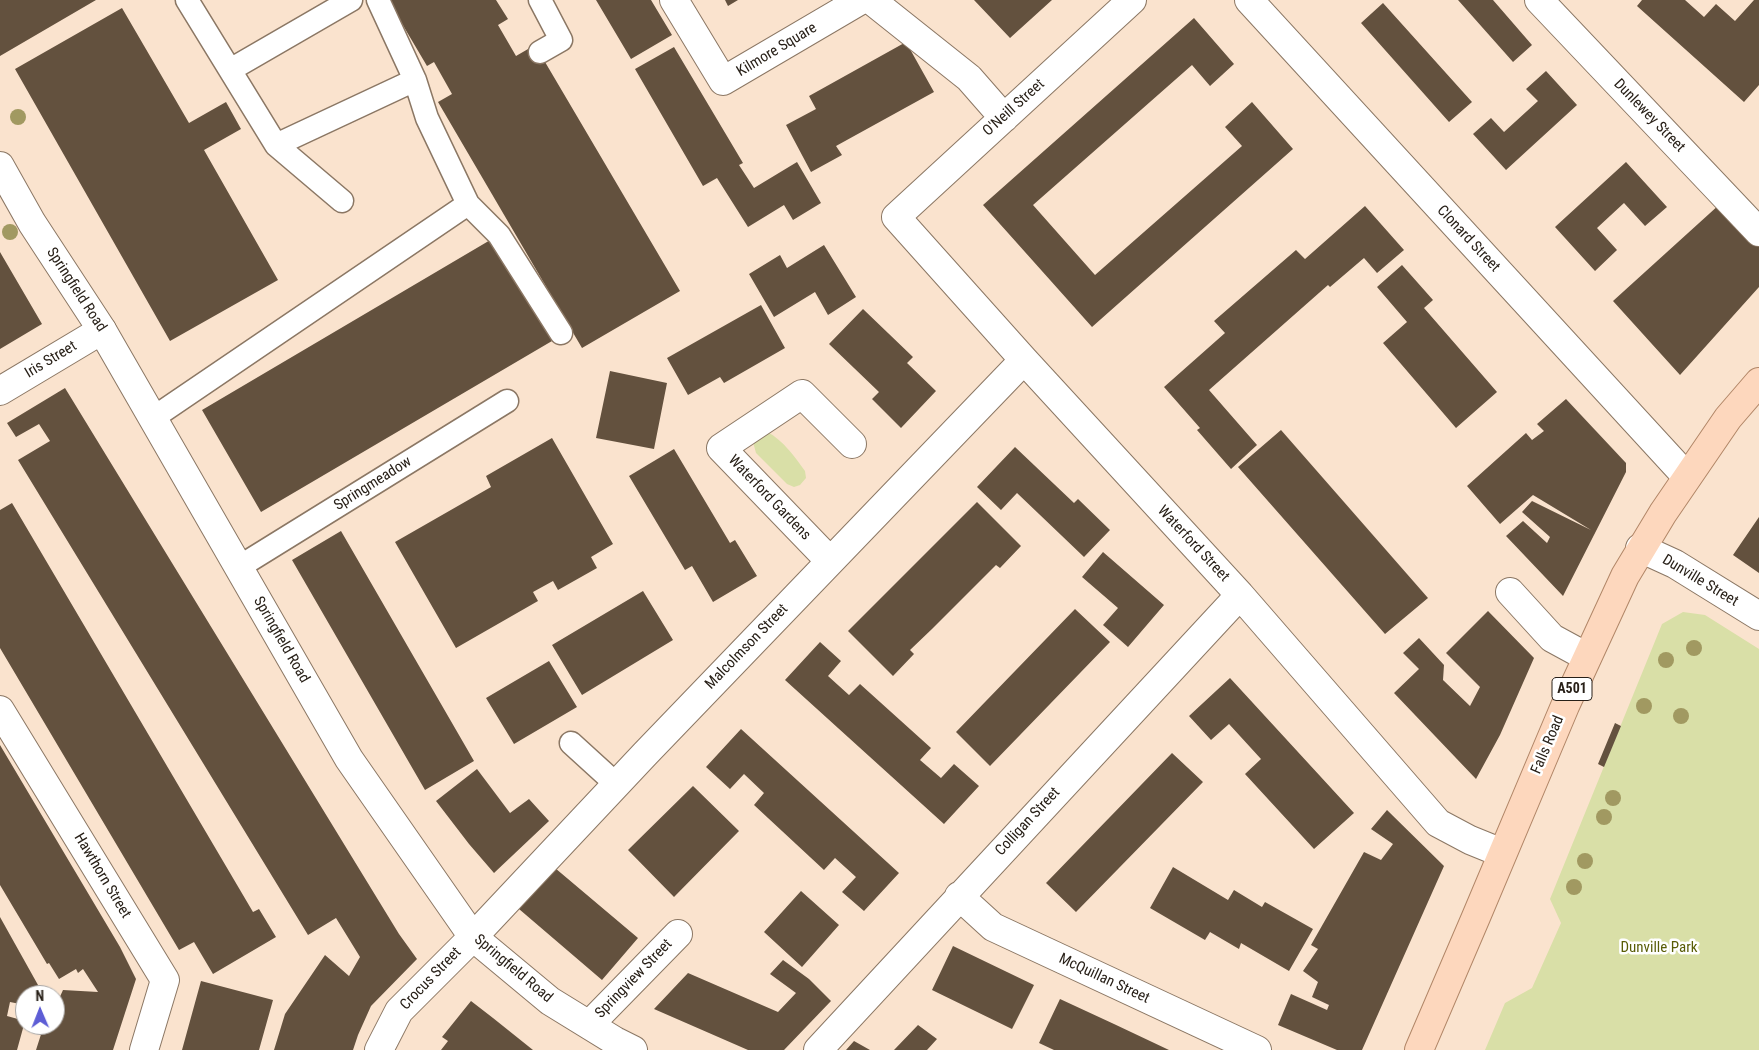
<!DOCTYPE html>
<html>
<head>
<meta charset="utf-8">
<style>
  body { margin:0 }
  #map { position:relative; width:1759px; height:1050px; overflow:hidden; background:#fae3ce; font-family:"Roboto Condensed",sans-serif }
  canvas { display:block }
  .north { position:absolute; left:15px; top:985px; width:50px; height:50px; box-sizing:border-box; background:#fff; border:1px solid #a9a6a3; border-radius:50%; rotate:359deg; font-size:14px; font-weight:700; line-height:20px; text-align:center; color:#282018 }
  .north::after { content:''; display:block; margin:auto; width:18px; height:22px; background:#5d5dd5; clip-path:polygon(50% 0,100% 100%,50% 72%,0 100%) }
</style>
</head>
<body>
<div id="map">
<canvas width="1759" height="1050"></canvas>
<div class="north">N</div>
</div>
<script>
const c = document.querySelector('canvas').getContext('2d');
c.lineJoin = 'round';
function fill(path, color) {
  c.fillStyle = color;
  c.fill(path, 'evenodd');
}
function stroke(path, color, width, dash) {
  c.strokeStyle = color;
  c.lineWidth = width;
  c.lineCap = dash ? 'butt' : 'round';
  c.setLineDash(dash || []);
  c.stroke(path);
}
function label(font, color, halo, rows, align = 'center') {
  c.font = font + ' "Roboto Condensed",sans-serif';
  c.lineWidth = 5;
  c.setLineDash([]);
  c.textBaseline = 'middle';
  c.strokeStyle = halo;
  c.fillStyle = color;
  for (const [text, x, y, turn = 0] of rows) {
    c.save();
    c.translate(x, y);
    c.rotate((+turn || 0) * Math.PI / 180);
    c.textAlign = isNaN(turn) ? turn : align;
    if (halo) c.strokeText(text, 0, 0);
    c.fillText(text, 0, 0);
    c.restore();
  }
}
fill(new Path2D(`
  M764,431c16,5 31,26 41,40l1,7 -6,7 -6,2 -7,-3 -31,-31 -3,-11z
  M1683,612l22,3 54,34v401h-274l20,-47 27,-15 29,-65 -11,-24 112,-275z`), '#d9dfa7');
fill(new Path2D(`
  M0,0h96l-96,56z
  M388,0h108l12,19 -10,6 18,31 19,-11 145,246 -98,57 -144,-246 14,-8 -18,-32 -7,4z
  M596,0h55l21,35 -41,24z
  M725,0h13l-10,6z
  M974,0h78l-42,38z
  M1458,0h35l39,45 -19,17z
  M1642,0h43l19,17 12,-13 19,17 19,-21h5v85l-15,17 -107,-96z
  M1383,3l89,99 -23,20 -88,-99z
  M122,8l67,115 37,-21 15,27 -37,21 74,130 -108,61 -155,-272z
  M1194,18l40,46 -24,22 -18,-21 -159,140 62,70 147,-129 -17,-19 27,-25 41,47 -201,178 -109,-122z
  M906,42l28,50 -98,54 6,9 -31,17 -25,-47 30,-16 -7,-13z
  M674,47l69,116 -4,2 15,23 43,-26 24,41 -28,17 -9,-15 -36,22 -31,-49 -14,8 -68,-117z
  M1546,71l31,34 -71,65 -33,-36 18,-16 13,14 34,-31 -12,-12z
  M1626,162l41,45 -22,19 -21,-23 -27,25 20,22 -22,21 -40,-44z
  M1720,204l39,42v41l-79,88 -67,-74z
  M1365,206l39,44 -27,23 -13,-15 -34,29 -2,-2 -119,105 48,55 -26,24 -34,-39 3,-2 -36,-41 61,-54 -11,-12 82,-71 9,9z
  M492,239l60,102 -291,171 -59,-102z
  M824,245l32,52 -28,18 -13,-23 -41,25 -25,-43 31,-19 7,13z
  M0,252l42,72 -42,25z
  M1402,265l31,35 -9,8 73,84 -41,36 -73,-85 24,-21 -30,-35z
  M761,305l24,43 -61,35 -4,-6 -32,18 -21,-37z
  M863,309l50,48 -6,6 29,28 -35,37 -29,-29 7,-7 -50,-48z
  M610,371l57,12 -13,66 -58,-11z
  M65,388l334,546 18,25 -46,47 -13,29 -5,15h-79l11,-36 40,-59 24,21 11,-19 -24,-39 -28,17 -290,-475 32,-19 -11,-17 -23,13 -9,-14z
  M1566,399l60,64v9l-63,124 -57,-60 17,-15 24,22 3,-6 -28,-25 10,-11 59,29 -58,-35 -33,29 -33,-38 59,-53 6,7 12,-9 -7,-7z
  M1281,430l147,168 -43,36 -147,-167z
  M552,438l61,106 -22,13 6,11 -39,22 -5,-9 -20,11 5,9 -82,47 -61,-106 96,-55 -5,-11z
  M1015,447l59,56 4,-4 32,31 -26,27 -67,-64 -16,17 -24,-23z
  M674,449l56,94 5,-3 22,36 -44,26 -21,-36 -7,4 -56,-94z
  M977,502l44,44 -21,22 -4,-3 -64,64 -22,21 4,4 -21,22 -45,-45z
  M12,503l241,409 6,-3 17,28 -63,37 -19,-32 -15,8 -179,-302v-138z
  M1759,517v56l-26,-18z
  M341,531l133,230 -49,29 -133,-230z
  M1103,552l61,53 -36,42 -25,-22 15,-17 -36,-31z
  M643,591l30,49 -91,55 -30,-50z
  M1075,609l35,33 -120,124 -34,-34z
  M1488,611l46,47 -34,77 -24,44 -82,-86 25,-24 -16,-16 16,-15 25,27 -1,15 27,26 10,-19 -34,-34z
  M820,642l21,19 -13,15 21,19 11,-11 71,64 -11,12 21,18 13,-14 25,22 -35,38 -159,-144z
  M549,661l28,46 -63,37 -28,-46z
  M1230,678l124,135 -40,36 -69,-75 16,-15 -32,-35 -18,16 -22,-24z
  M1615,723l6,3 -17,41 -6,-3z
  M741,729l158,144 -35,38 -22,-19 14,-15 -21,-19 -11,12 -70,-65 10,-12 -20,-19 -14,15 -24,-22z
  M0,745l120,202 16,32 -23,71h-77l8,-25h11v-24h3l5,-11 35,2 -15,-23 -5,4 -2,-4 -17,10 -10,-16 -2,1 -47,-79z
  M1172,753l31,29 -127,130 -30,-29z
  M477,769l33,44 19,-14 20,22 -55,52 -25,-29 -33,-43z
  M693,786l46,45 -65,66 -46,-47z
  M1387,810l57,56 -82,184h-25l-59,-25 13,-31 36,16 2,-5 -17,-8 6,-15 -15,-11 15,-22 -7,-4 53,-93 17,8 12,-16 -22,-15z
  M1173,867l55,33 6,-10 28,17 3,-5 48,27 -24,42 -48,-28 -2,6 -29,-17 -5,8 -55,-32z
  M555,868l83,70 -36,42 -83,-71z
  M801,891l38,34 -37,42 -38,-35z
  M0,917l38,68 -3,10h-10v10l-15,-3 -3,14 18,5 -8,29h-17z
  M953,946l81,39 -22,44 -80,-39z
  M783,960l26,19 22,22 -47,49h-36l-94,-41 34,-36 90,39 18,-19 -26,-19z
  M201,981l72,19 -14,50h-77z
  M1060,999l54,25 55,26h-115l-15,-7z
  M471,1001l22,17 40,32h-92l7,-9 -6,-4z
  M918,1025l19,14 -10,11h-33z
  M854,1041l16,9h-24z`), '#63513e');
const service = new Path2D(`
  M187,0l89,145 66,56
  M540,0l21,40 -21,12
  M230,70l121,-70
  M276,145l139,-65
  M468,204l31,31 62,98
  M153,418l315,-214 -41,-86 -12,-38 -37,-80
  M239,567l268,-166
  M571,743l45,41`);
const minor = new Path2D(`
  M674,0l49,81 138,-81
  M871,0l98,78 35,40
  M1132,0l-236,217 128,143 216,235 198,228 32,17 32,13
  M1249,0l438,477
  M1539,0l220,232
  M0,391l102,-61
  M1640,548l35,16 84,52
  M830,561l-109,-113 81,-54 50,50
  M1510,592l42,46 35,19
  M0,710l165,270 -21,70
  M959,896l34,31 264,123
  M590,1024l88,-90
  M379,1050l20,-39 74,-74 172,-183 379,-394
  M818,1050l422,-455`);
const secondary = new Path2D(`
  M0,166l32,57 70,107 247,429 124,178 77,64 65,40 18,9`);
const primary = new Path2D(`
  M1419,1050l57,-133 89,-211 60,-130 38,-63 65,-95 31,-36`);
stroke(service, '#8b7764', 25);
stroke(minor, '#8b7764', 30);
stroke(secondary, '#8b7764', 30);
stroke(primary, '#b18667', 30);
stroke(service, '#fff', 22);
stroke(minor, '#fff', 28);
stroke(secondary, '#fff', 28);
stroke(primary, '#fdd7bd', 28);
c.fillStyle = '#a19961';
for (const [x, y] of [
  [18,117],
  [10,232],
  [1694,648],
  [1666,660],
  [1644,706],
  [1681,716],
  [1613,798],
  [1604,817],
  [1585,861],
  [1574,887]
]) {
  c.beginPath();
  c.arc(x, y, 8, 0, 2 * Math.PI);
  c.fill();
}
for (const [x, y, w] of [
  [1572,689,40]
]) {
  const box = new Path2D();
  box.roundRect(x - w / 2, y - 11.5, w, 23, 4);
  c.fillStyle = '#fff';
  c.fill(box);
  stroke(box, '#282018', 1);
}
label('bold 14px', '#282018', null, [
  ["A501",1572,689]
]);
label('15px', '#282018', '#fff', [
  ["Kilmore Square",777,50,-31],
  ["O'Neill Street",1014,108,-42],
  ["Dunlewey Street",1649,116,46],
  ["Clonard Street",1468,239,47],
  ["Springfield Road",76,290,57],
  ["Iris Street",51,360,-31],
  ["Springmeadow",373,484,-32],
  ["Waterford Gardens",769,498,46],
  ["Waterford Street",1193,544,47],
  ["Dunville Street",1700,581,31],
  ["Springfield Road",281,640,60],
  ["Malcolmson Street",747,647,-46],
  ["Falls Road",1548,745,-67],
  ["Colligan Street",1028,822,-47],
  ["Hawthorn Street",102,876,59],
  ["Springfield Road",513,969,40],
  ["Crocus Street",431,979,-46],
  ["Springview Street",634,979,-46],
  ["McQuillan Street",1104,979,25]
]);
label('15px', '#595d07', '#fff', [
  ["Dunville Park",1659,948]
]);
</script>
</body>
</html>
